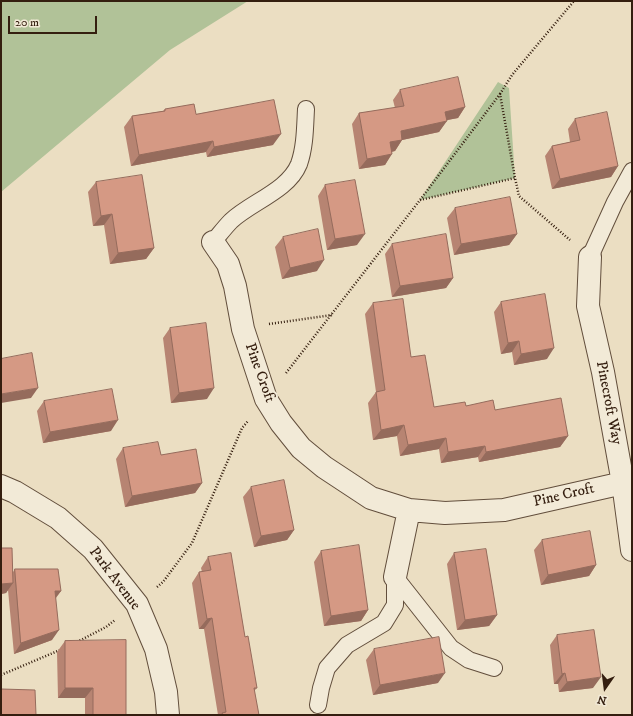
<!DOCTYPE html>
<html>
<head>
<meta charset="utf-8">
<style>
  body { margin:0 }
  #map { position:relative; width:633px; height:716px; overflow:hidden; background:#ebdec2; font-family:"IM FELL DW Pica",serif }
  canvas { display:block }
  .frame { position:absolute; inset:0; border:2px solid #341e0f; pointer-events:none }
  .north { position:absolute; left:585px; top:668px; width:40px; height:40px; -webkit-text-stroke:3px #f2ead7; paint-order:stroke; rotate:194deg; font-size:11px; font-weight:700; line-height:16px; text-align:center; color:#341e0f }
  .north::after { content:''; display:block; margin:auto; width:14px; height:18px; background:#341e0f; clip-path:polygon(50% 0,100% 100%,50% 72%,0 100%) }
  .scale { position:absolute; left:8px; top:16px; width:89px; height:18px; box-sizing:border-box; border:2px solid #341e0f; border-top:0; padding-left:5px; font-size:12px; line-height:14px; white-space:nowrap; color:#341e0f; -webkit-text-stroke:3px #f2ead7; paint-order:stroke }
</style>
</head>
<body>
<div id="map">
<canvas width="633" height="716"></canvas>
<div class="frame"></div>
<div class="north">N</div>
<div class="scale">20 m</div>
</div>
<script>
const c = document.querySelector('canvas').getContext('2d');
c.lineJoin = 'round';
function fill(path, color) {
  c.fillStyle = color;
  c.fill(path, 'evenodd');
}
function stroke(path, color, width, dash) {
  c.strokeStyle = color;
  c.lineWidth = width;
  c.lineCap = dash ? 'butt' : 'round';
  c.setLineDash(dash || []);
  c.stroke(path);
}
function label(font, color, halo, rows, align = 'center') {
  c.font = font + ' "IM FELL DW Pica",serif';
  c.lineWidth = 4;
  c.setLineDash([]);
  c.textBaseline = 'middle';
  c.strokeStyle = halo;
  c.fillStyle = color;
  for (const [text, x, y, turn = 0] of rows) {
    c.save();
    c.translate(x, y);
    c.rotate((+turn || 0) * Math.PI / 180);
    c.textAlign = isNaN(turn) ? turn : align;
    if (halo) c.strokeText(text, 0, 0);
    c.fillText(text, 0, 0);
    c.restore();
  }
}
fill(new Path2D(`
  M1,1h247l-78,49 -169,142z
  M498,82l11,6 6,90 -95,22z`), '#b1c298');
const lane = new Path2D(`
  M213,242c6,-7 12,-15 18,-21 20,-19 57,-30 68,-57 6,-17 6,-36 7,-55
  M590,257l25,-55 17,-31
  M318,705l3,-17 6,-20 20,-23 37,-22 11,-18v-28l56,71 18,12 25,8`);
const street = new Path2D(`
  M213,242l15,22 7,22 8,43 23,70 15,24 20,25 23,19 47,31 38,12 36,3 59,-3 119,-27
  M590,257l-2,49 15,66 20,111 9,67
  M1,486l14,6 43,26 35,31 44,55 19,45 10,43 2,23
  M395,577l14,-67`);
stroke(lane, '#624e3c', 18);
stroke(street, '#624e3c', 24);
stroke(new Path2D(`
  M500,94l12,-19 62,-74
  M420,200l95,-22
  M269,324l63,-9
  M286,373l134,-173 80,-106 15,84 4,18 51,44
  M157,587l6,-5 29,-39 50,-115 6,-7
  M77,642l29,-15 9,-7
  M1,675l59,-25`), '#341e0f', 2.5, [1, 2]);
stroke(lane, '#f2ead7', 16);
stroke(street, '#f2ead7', 22);
fill(new Path2D(`
  M400,90l65,17 -7,11 -11,2 -8,12 -37,8 -7,11 -3,1 -7,13 -26,4 -7,-45 7,-11 36,-5 -2,-8z
  M165,109l31,5 77,31 -66,12 -1,-5 -75,14 -7,-39 8,-11 31,-5z
  M575,119l43,47 -7,11 -59,12 -7,-33 7,-10 18,-4 -2,-13z
  M96,182l58,66 -8,11 -36,5 -6,-39 -11,1 -5,-34z
  M325,185l32,60 -30,5 -9,-54z
  M455,208l62,26 -8,11 -55,10 -7,-37z
  M283,237l34,34 -35,8 -7,-32z
  M392,244l61,34 -7,10 -54,9 -7,-43z
  M501,302l46,57 -33,6 -2,-13 -11,2 -7,-42z
  M373,303l38,54 23,50 32,-1 29,4 73,26 -8,11 -81,15 -1,-5 -37,6 -2,-14 -39,7 -3,-20 -24,4 -5,-37 8,-11 -11,-78z
  M170,328l37,71 -36,4 -8,-65z
  M44,401l67,30 -68,12 -6,-32z
  M123,448l38,7 41,28 -7,10 -70,14 -9,-48z
  M251,487l43,43 -7,10 -33,7 -11,-50z
  M542,540l54,25 -7,11 -48,9 -7,-35z
  M1,548l12,24 2,-3 46,22 -5,7 -4,42 -38,14 -6,-64 -2,3 -5,1z
  M321,551l47,59 -7,11 -37,5 -10,-64z
  M454,553l43,62 -8,11 -32,4 -10,-66z
  M208,557l37,80 12,51 -3,3 5,24h-41l-14,-86h-5l-7,-46 7,-11h3l-1,-4z
  M557,635l36,53 -34,4 -1,-8h-4l-4,-39z
  M65,641l61,74h-41v-17h-27l-1,-46z
  M374,649l64,34 -65,12 -7,-35z`), '#b78472');
fill(new Path2D(`
  M465,107l-7,11 -21,4 8,-10z
  M447,121l-8,11 -46,10 8,-11z
  M281,134l-8,11 -66,12 7,-10z
  M402,140l-7,11 -12,2 7,-11z
  M213,141l-7,11 -75,14 8,-11z
  M392,154l-7,11 -26,4 8,-10z
  M618,166l-7,11 -59,12 8,-10z
  M112,214l-8,11 -11,1 8,-10z
  M365,234l-8,11 -30,5 8,-11z
  M517,234l-8,11 -55,10 7,-11z
  M154,248l-8,11 -36,5 8,-11z
  M324,260l-7,11 -35,8 8,-11z
  M453,278l-7,10 -54,9 8,-11z
  M519,341l-7,11 -11,2 7,-11z
  M554,348l-7,11 -33,6 7,-11z
  M38,388l-7,10 -30,5v-9z
  M214,388l-7,11 -36,4 8,-10z
  M118,420l-7,11 -68,12 7,-11z
  M404,425l-7,11 -24,4 8,-10z
  M568,436l-8,11 -81,15 7,-10z
  M446,438l-7,11 -39,7 8,-11z
  M485,446l-7,11 -37,6 7,-11z
  M202,483l-7,10 -70,14 7,-11z
  M294,530l-7,10 -33,7 7,-11z
  M596,565l-7,11 -48,9 7,-10z
  M13,583l-7,10 -5,1v-10z
  M55,591h6l-8,10z
  M368,610l-7,11 -37,5 7,-10z
  M497,615l-8,11 -32,4 8,-10z
  M212,618l-8,11h-5l8,-10z
  M59,630l-7,10 -38,14 7,-11z
  M445,673l-7,10 -65,12 7,-10z
  M565,673l-7,11h-4l8,-10z
  M601,677l-8,11 -34,4 8,-10z
  M65,688h28l-8,10h-27z`), '#956b5c');
const building = new Path2D(`
  M458,77l7,30 -20,5 2,9 -46,10 1,9 -12,2 2,12 -25,5 -8,-46 45,-7 -4,-16z
  M274,100l7,34 -67,13 -1,-6 -74,14 -7,-39 33,-5v-2l29,-5 2,10z
  M607,112l11,54 -58,13 -8,-33 28,-6 -5,-21z
  M142,175l12,73 -36,5 -6,-39 -11,2 -5,-34z
  M355,180l10,54 -30,5 -10,-54z
  M510,197l7,37 -56,10 -6,-36z
  M318,229l6,31 -34,8 -7,-31z
  M446,234l7,44 -53,8 -8,-42z
  M545,294l9,54 -33,6 -2,-13 -11,2 -7,-41z
  M403,299l8,58 14,-2 9,52 31,-5 1,4 27,-6 2,10 66,-12 7,38 -82,16 -1,-6 -37,6 -2,-14 -38,7 -4,-20 -23,5 -5,-38 9,-2 -12,-87z
  M206,323l8,65 -35,5 -9,-65z
  M32,353l6,35 -37,6v-35z
  M112,389l6,31 -68,12 -6,-31z
  M158,442l3,13 35,-6 6,34 -70,13 -9,-48z
  M284,480l10,50 -33,6 -10,-49z
  M590,531l6,34 -48,10 -6,-35z
  M359,545l9,65 -37,6 -10,-65z
  M1,548h11l1,35 -12,1z
  M486,549l11,66 -32,5 -11,-67z
  M231,553l14,84 3,-1 9,52h-3l5,27h-36l-1,-2 4,-1 -14,-94 -5,1 -8,-47 12,-2 -3,-13z
  M15,569h43l3,22h-6l4,39 -38,13z
  M594,630l7,47 -34,5 -2,-9 -3,1 -5,-39z
  M439,637l6,36 -65,12 -6,-36z
  M126,640v75h-33v-27h-28v-47z
  M1,689l34,1 1,25h-35z`);
fill(building, '#d59984');
stroke(building, '#956b5c', 1);
label('15px', '#341e0f', '#f2ead7', [
  ["Pine Croft",259,373,70],
  ["Pinecroft Way",608,403,79],
  ["Pine Croft",564,496,-13],
  ["Park Avenue",114,579,53]
]);
</script>
</body>
</html>
